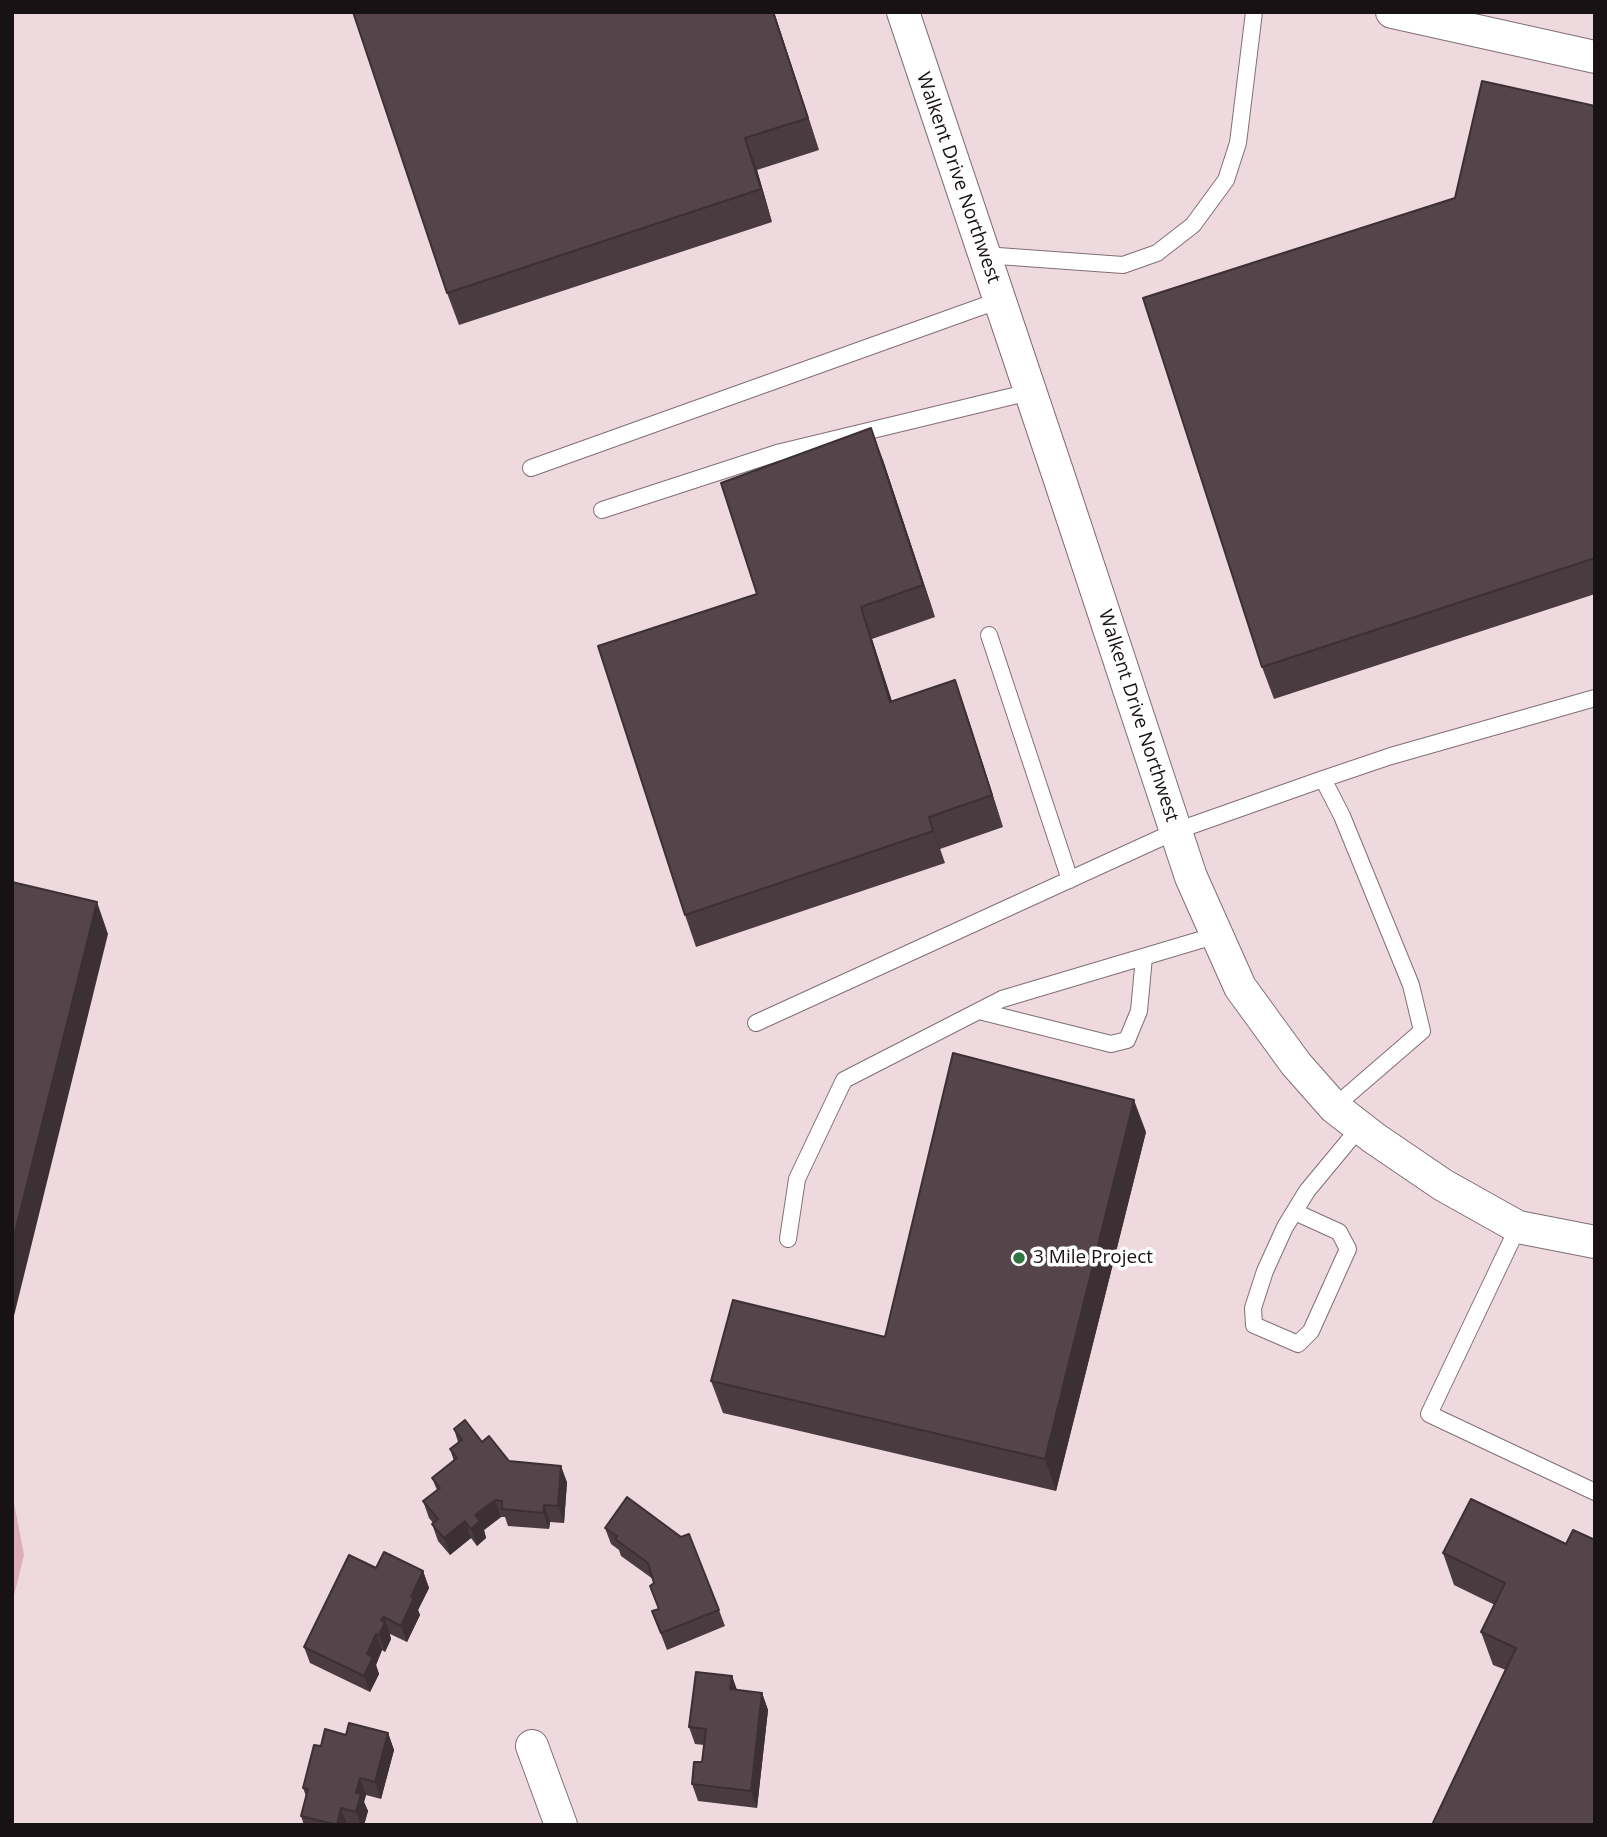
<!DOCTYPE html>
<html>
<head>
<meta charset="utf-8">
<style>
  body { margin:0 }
  #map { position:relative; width:1607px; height:1837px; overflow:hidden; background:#eed9df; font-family:"Open Sans",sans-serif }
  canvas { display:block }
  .frame { position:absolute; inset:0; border:14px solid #191214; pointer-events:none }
</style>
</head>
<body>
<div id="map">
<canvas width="1607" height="1837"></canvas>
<div class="frame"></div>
</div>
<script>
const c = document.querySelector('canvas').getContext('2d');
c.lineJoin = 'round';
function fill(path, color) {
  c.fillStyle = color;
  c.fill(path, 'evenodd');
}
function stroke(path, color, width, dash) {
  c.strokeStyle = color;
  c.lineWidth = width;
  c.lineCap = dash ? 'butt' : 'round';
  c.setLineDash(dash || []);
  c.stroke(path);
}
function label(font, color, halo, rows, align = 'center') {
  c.font = font + ' "Open Sans",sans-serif';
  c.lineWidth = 7;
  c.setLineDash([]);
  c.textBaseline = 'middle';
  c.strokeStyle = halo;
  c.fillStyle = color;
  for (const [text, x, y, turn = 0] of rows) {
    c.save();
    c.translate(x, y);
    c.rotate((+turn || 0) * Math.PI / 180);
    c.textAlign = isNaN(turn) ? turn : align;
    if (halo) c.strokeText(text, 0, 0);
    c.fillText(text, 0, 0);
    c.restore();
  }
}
fill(new Path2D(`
  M12,1492l12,63 -12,49z`), '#deacbb');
const service = new Path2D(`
  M984,255l139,10 34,-12 36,-28 33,-45 12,-37 16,-131
  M531,468l469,-168
  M602,510l175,-57 253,-61
  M989,635l81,245
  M1323,779l68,-23 204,-58
  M979,1011l132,33 16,-4 12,-29 5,-54
  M756,1023l420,-192 147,-52 19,37 69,169 11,46 -88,76
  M1295,1212l44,20 9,17 -37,82 -13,13 -44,-19 -1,-17 12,-37 20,-44 22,-36 53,-64
  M1518,1227l-89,187 166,78
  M788,1239l9,-60 47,-99 158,-81 215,-64`);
const minor = new Path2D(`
  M903,12l157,468 131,397 49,110 56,77 38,43 40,31 69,47 75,42 77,15
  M1392,12l203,45
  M532,1746l29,79`);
stroke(service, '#816f74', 18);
stroke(minor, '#816f74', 34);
stroke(service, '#fff', 16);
stroke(minor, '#fff', 32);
fill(new Path2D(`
  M774,12l45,138 -62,20 15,52 -313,103 -12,-32z
  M1595,106v488l-321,105 -12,-32 193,-469z
  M883,460l52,157 -63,22 20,62 74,11 37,115 -63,22 5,14 -249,84 -11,-32 72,-321z
  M1146,1132l-90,359 -333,-78 -12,-32 174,-44z
  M454,1429l28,13 27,19 58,21 -3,41 -14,-1 -1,7 -41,-3 -3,-9h-4l-17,13 2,8 -9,8 -6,-8 -21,17 -12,-14 -6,-17 1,-1 -4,-5 -6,-17 14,-11 -5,-12 22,-17 -4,-12 8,-7z
  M605,1528l114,82 6,16 -58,24 -15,-39 6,-2 -5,-30 -32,-23 -2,-6 -8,-6z
  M1566,1544l-60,126 -13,-5 -12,-33 14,-27 -41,-20 -11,-32z
  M376,1568l47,3 6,17 -11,22 2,5 -13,27 -17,-8v1l1,4 -6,13 -3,-2 -6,15 3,9 -9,18 -60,-29 -6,-16z
  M732,1676l5,14 25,3 6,17 -11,98 -59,-7 -6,-17 10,-22 2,-17 -9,-1 -6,-17z
  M388,1733l6,17 -13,49 -15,-4 -2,7 4,9 -4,14h-60l-3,-9 5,-20 -3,-8 18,-42 25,-11z`), '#493b40');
fill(new Path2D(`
  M773,12h1l45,138 -11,-32z
  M745,138l12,32 15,52 -11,-33z
  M871,428l12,32 52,157 -12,-32z
  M861,607l11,32 30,95 -12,-32z
  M955,680l11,32 37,115 -11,-32z
  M929,817l11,32 5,14 -12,-32z
  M97,902l11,32 -96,390v-80z
  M1134,1100l12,32 -90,359 -11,-32z
  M561,1466l6,16 -3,41 -6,-17z
  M495,1500l6,17 -17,13 2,8 -9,8 -6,-17 4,-14z
  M544,1505l6,17 -1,7 -6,-16z
  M465,1521l6,17 -21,17 -6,-17z
  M423,1571l6,17 -11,22 2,5 -13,27 -6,-16 10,-29z
  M384,1617l6,17v1l1,4 -6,13 -6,-17 2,-15z
  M376,1634l6,16 -6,15 3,9 -9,18 -6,-16 3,-22z
  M732,1676l6,17 -8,-4z
  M762,1693l6,17 -11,98 -6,-17z
  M388,1733l6,17 -13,49 -6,-17z
  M360,1778l6,17 -2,7 4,9 -4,14h-3l-5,-13v-19z
  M341,1808l6,17h-10z`), '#3c3034');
const building = new Path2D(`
  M353,12h420l35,106 -63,20 16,51 -314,104z
  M1482,81l113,25v452l-333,109 -119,-369 312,-100z
  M871,428l52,157 -62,22 29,95 65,-22 37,115 -63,22 4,14 -248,84 -87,-269 159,-52 -36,-111z
  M12,882l85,20 -85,342z
  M953,1053l181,47 -89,359 -334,-78 22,-81 152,37z
  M465,1420l17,22 7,-6 20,25 52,5 -3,40 -14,-1 -1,8 -41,-4v-8l-7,-1 -20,15 5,6 -9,8 -6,-8 -21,17 -12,-14 6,-5 -15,-18 17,-13 -8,-10 25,-20 -7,-9 12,-9 -8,-11z
  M627,1497l54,40 8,-3 30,76 -58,23 -9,-22 7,-2 -9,-23 4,-3 -6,-20 -33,-24 2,-3 -12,-8z
  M1471,1499l95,45 7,-14 22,10v285h-163l84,-177 -35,-16 24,-49 -62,-30z
  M384,1552l39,19 -12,26 3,1 -13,28 -17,-9 -3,3 4,2 -6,13 -3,-1 -9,20 6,3 -9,19 -60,-29 45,-92 27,13z
  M696,1672l36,4 -2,13 32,4 -11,98 -59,-7 2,-22h8l4,-33 -17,-2z
  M349,1723l39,10 -13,49 -15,-4 -4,15 5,1 -5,18 -15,-4 -4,17 -36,-9 7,-27 -5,-1 11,-43 7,1 4,-17 21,6z`);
fill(building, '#55454a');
stroke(building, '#3c3034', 2);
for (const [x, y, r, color] of [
  [1019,1258,7,"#307642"]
]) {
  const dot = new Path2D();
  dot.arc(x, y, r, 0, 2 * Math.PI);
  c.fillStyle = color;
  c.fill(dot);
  stroke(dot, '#fff', 2.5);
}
label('19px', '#191214', '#fff', [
  ["Walkent Drive Northwest",958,178,71],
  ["Walkent Drive Northwest",1138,716,72]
]);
label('19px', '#191214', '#fff', [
  ["3 Mile Project",1033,1258]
], 'left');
</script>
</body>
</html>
